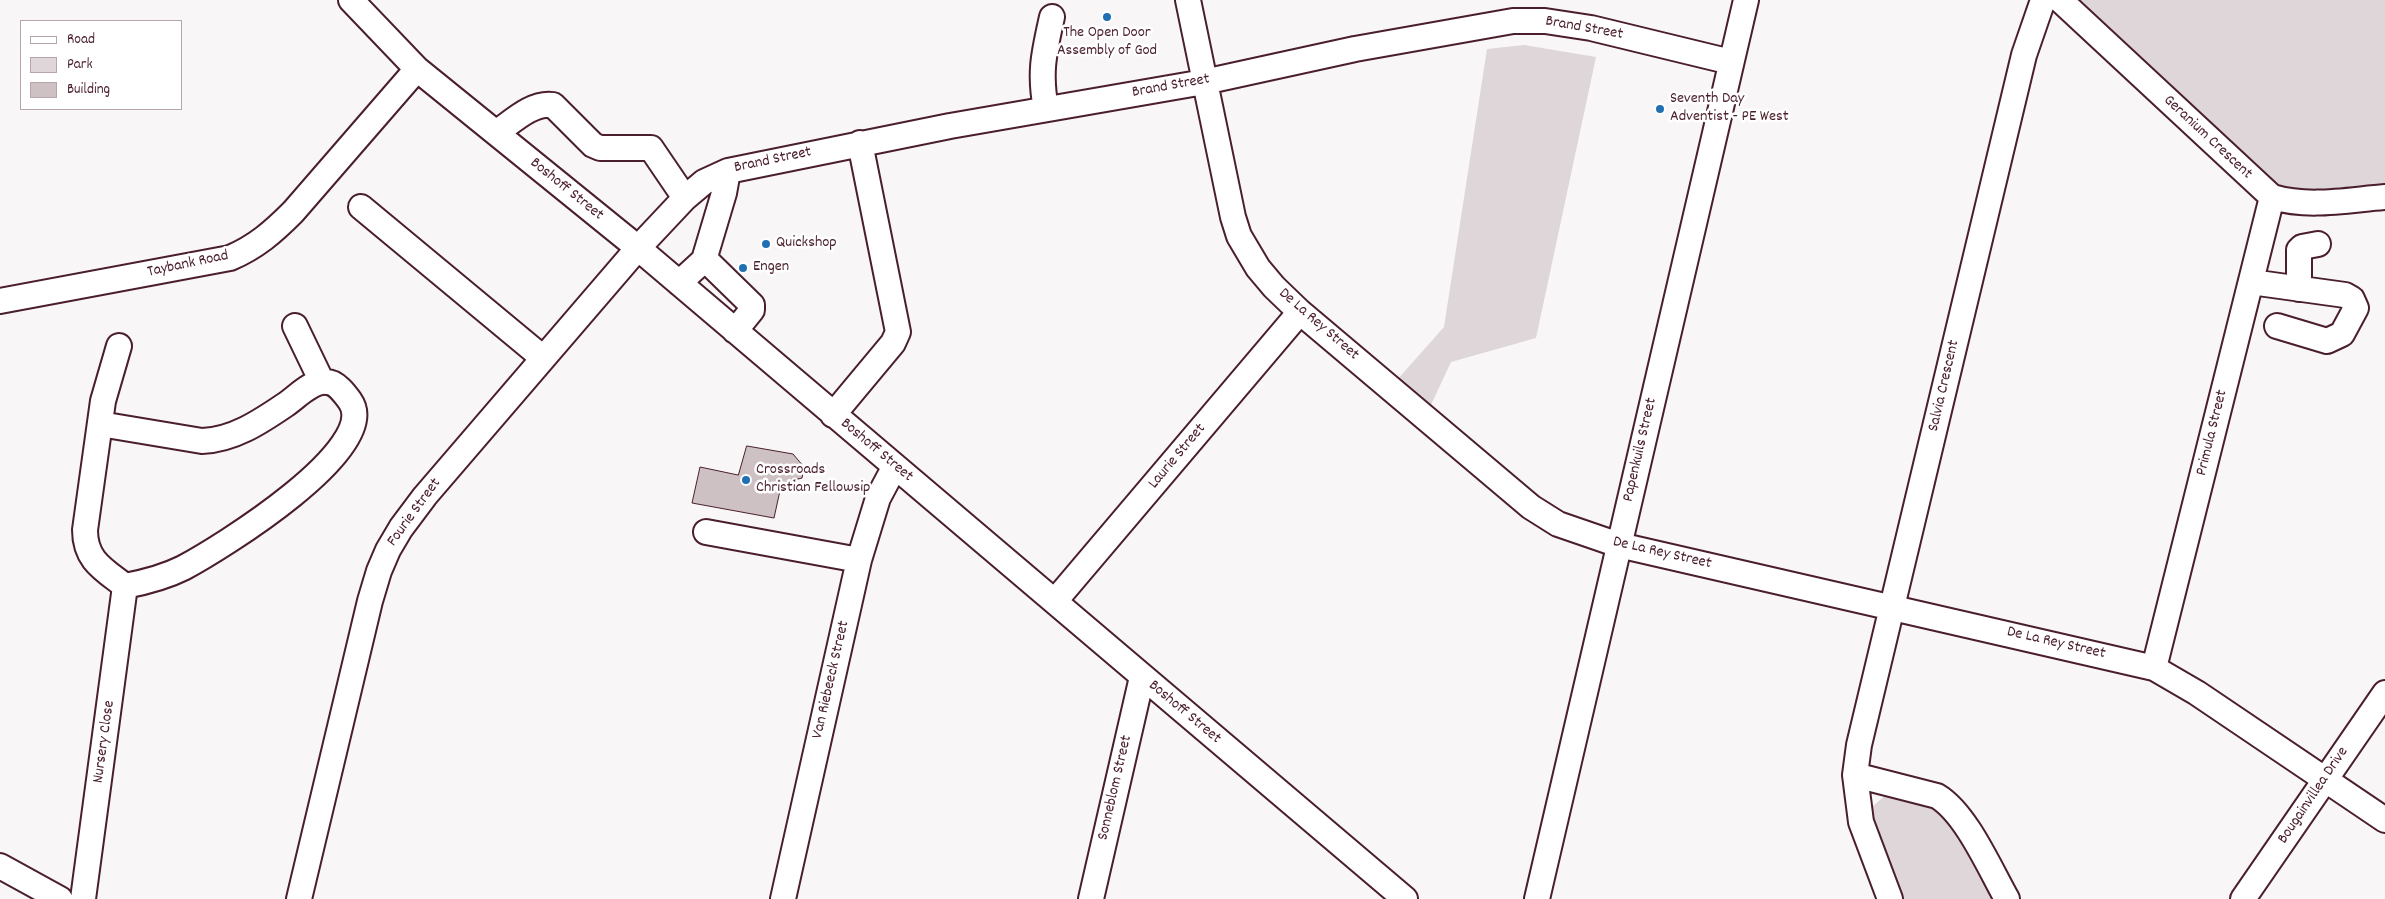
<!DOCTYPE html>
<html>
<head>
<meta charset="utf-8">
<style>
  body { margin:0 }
  #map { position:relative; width:2385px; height:899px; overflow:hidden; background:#f8f6f7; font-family:Dekko,sans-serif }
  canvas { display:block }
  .legend { position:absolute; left:20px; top:20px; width:162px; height:90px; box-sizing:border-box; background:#fff; border:1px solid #b7a5aa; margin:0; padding:6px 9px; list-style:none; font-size:15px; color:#4a1f2b }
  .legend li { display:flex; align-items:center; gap:10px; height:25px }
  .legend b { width:25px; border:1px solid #b7a5aa }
</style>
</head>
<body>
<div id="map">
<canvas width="2385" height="899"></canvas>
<ul class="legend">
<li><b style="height:6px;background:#fff"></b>Road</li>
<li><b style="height:14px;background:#ded6d9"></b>Park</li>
<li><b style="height:14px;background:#cdc1c4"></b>Building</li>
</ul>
</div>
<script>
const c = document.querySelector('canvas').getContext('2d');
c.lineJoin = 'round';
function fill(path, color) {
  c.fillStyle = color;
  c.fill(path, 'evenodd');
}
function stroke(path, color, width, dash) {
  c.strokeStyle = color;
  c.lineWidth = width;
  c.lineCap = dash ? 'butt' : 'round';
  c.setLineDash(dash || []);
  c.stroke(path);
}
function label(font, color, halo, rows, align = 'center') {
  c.font = font + ' Dekko,sans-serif';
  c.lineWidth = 5;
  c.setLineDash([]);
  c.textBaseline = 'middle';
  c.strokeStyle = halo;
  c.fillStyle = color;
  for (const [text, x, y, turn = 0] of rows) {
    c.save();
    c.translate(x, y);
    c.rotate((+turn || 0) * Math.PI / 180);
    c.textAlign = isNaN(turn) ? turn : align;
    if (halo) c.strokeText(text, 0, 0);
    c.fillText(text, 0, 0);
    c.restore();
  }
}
fill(new Path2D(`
  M2074,0h311v189c-27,2 -72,10 -97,0 -11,-5 -21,-12 -31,-18z
  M1524,45l72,12 -60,281 -85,24 -21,45 -33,-27 47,-53 43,-278z
  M1887,794l55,10 57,95h-97l-32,-83 3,-10z`), '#ded6d9');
const building = new Path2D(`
  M747,446l46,8 11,13 -2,11 -16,4 -1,5 -4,-1 -7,32 -82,-15 8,-36 38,8z`);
fill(building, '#cdc1c4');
stroke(building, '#4a1f2b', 1);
const minor = new Path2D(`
  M351,0l66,69 221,179 767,651
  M1188,0l45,217 6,19 19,32 16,19 26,25 231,195 27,17 61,21 535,123 43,25 188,127
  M2060,0l212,197c37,11 75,3 113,0
  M1046,109c-7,-37 -2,-56 6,-92
  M496,133c16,-11 36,-31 57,-28l40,40 7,3h51l34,50
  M361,207l182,151
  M704,260l20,-67 4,-22
  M2251,282l94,13 7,4 4,9 -14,26 -15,7 -50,-15
  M679,283l25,-23 5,3 43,42v5l-17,21
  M2299,289v-39l3,-3 16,-3
  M0,301l230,-43c26,-11 43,-26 63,-46l124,-143
  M295,326l27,56
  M833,415l60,-72 5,-11 -38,-189
  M100,424l102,17c31,-1 58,-19 83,-36 12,-8 27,-25 42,-23 9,0 18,12 23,19 33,47 -131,148 -167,167 -18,9 -37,14 -58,18 -22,-17 -40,-26 -40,-56l18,-129 16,-55
  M706,532l153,28
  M1055,601l245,-289
  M2154,668l118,-471
  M1855,775l82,21c29,17 53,73 70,103
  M0,866l60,33
  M83,899l42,-313
  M299,899l71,-298 9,-30 9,-21 13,-22 24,-32 213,-248 47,-50 19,-16 24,-11 222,-45 254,-44 151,-33 158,-28h32l46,7 140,34
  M783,899l76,-339 19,-62 17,-32
  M1091,899l51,-222
  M1537,899l209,-899
  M1890,899l-29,-77 -6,-47 4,-30 165,-690 19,-55
  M2243,899l142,-206`);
stroke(minor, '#4a1f2b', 28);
stroke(minor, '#fff', 24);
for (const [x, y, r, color] of [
  [1107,17,5,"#1f6fb2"],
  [1660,109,5,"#1f6fb2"],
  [766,244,5,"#1f6fb2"],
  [743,268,5,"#1f6fb2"],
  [746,480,5,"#1f6fb2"]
]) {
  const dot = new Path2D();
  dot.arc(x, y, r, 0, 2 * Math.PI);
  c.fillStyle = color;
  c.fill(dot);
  stroke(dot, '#fff', 2);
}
label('16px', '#4a1f2b', '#fff', [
  ["Brand Street",1584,29,10],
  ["Brand Street",1171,87,-10],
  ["Geranium Crescent",2207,138,43],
  ["Brand Street",773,161,-12],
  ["Boshoff Street",566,190,39],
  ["Taybank Road",188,265,-12],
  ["De La Rey Street",1318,325,41],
  ["Salvia Crescent",1945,386,-77],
  ["Primula Street",2213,433,-76],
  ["Papenkuils Street",1641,450,-77],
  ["Boshoff Street",876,451,40],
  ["Laurie Street",1178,457,-50],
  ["Fourie Street",415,513,-54],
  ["De La Rey Street",1662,554,13],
  ["De La Rey Street",2056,644,13],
  ["Van Riebeeck Street",832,680,-77],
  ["Boshoff Street",1184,713,40],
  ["Nursery Close",105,742,-82],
  ["Sonneblom Street",1116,788,-77],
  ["Bougainvillea Drive",2314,796,-56]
]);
label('16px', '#4a1f2b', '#fff', [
  ["The Open Door",1107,34,"center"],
  ["Assembly of God",1107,52,"center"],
  ["Seventh Day",1670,100],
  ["Adventist - PE West",1670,118],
  ["Quickshop",776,244],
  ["Engen",753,268],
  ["Crossroads",756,471],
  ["Christian Fellowsip",756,489]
], 'left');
</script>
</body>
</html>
